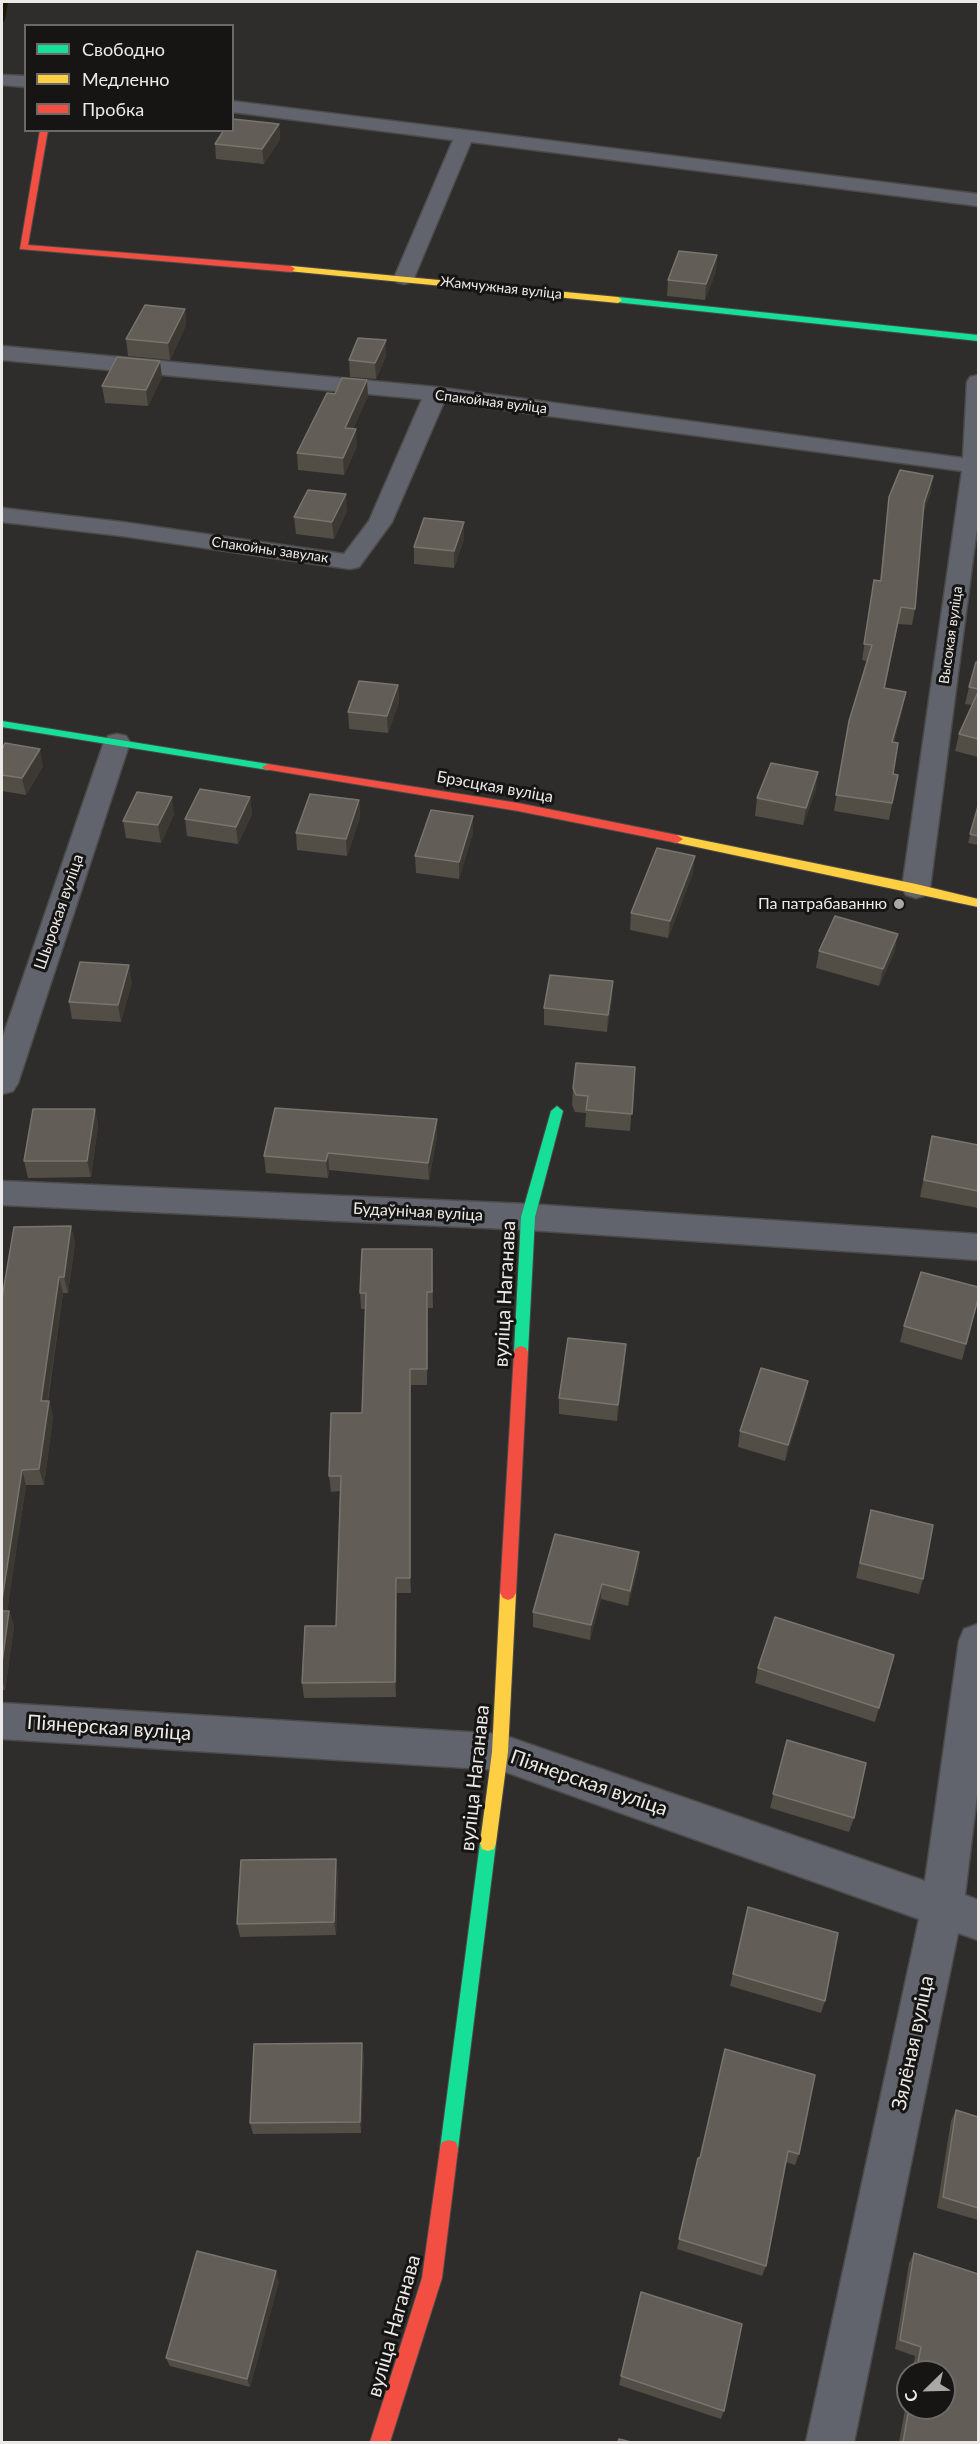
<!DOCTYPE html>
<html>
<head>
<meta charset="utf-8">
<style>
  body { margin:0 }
  #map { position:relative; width:980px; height:2444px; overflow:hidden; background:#2e2d2b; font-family:Lato,sans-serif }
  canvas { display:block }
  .frame { position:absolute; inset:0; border:3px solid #ebeae8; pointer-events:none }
  .legend { position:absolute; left:24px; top:24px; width:210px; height:108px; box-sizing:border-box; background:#161514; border:2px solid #6b6a69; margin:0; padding:8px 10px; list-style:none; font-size:18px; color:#ebeae8 }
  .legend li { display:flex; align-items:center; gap:12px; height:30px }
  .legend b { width:30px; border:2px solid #6b6a69 }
  .north { position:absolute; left:896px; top:2360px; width:60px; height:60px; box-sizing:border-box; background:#161514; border:2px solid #6b6a69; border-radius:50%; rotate:247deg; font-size:16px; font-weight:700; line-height:24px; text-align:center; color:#ebeae8 }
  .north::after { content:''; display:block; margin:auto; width:21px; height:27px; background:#a9a8a6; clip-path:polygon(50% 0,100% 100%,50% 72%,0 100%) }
</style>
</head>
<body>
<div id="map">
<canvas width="980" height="2444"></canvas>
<div class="frame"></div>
<ul class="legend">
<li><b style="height:8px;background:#16e098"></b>Свободно</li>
<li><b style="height:8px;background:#ffcf43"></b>Медленно</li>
<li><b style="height:8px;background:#f24e42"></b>Пробка</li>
</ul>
<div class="north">С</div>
</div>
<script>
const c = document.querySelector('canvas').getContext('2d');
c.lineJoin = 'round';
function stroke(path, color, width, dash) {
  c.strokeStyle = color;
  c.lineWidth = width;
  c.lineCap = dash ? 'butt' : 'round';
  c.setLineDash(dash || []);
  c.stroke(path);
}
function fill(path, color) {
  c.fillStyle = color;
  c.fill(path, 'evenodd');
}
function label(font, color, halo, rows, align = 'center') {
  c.font = font + ' Lato,sans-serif';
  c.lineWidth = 6;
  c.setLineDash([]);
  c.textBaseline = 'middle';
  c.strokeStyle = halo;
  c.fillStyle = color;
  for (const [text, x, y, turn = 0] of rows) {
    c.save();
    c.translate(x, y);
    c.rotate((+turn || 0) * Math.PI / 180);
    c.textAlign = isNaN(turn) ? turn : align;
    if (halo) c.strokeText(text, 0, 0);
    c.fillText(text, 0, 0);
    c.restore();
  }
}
stroke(new Path2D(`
  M2,19l3,-17`), '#201506', 6);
const street = new Path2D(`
  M2,75l24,1v11l-24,-2z
  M232,101l746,93v12l-507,-64 -57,136 -3,4 -7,2 -7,-2 -3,-4 59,-138 -221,-28z
  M2,346l434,41 527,71 4,-76 3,-5 8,-2v145l-48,368 -4,7 -10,3 -10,-3 -4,-7 60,-417 -518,-69 -52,120 -33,45 -9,2 -228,-33 -120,-14v-14l120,14 222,32 25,-33 53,-122 -420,-39z
  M117,734l9,2 4,6 -112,341 -5,8 -11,3v-55l102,-297 4,-6z
  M2,1181l526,23 450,30v26l-450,-30 -526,-25z
  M978,1624v163l-13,108 13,5v40l-20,-7 -104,509h-48l113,-523 -419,-149 -498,-31v-36l498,31 425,147 34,-240 5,-12z`);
const fast = new Path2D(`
  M618,297l360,38v6l-363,-39v-4z
  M2,721l266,43 6,3 -6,3 -266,-43z
  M557,1106l6,5 -28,106 -7,135 -2,4h-10l-2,-4 7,-135 30,-106z
  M488,1835l6,2 2,6 -38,306 -2,7 -7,2 -7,-2 -2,-7 40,-306 2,-6z`);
const slow = new Path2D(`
  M291,266l327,31 4,3 -4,3 -330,-32 -1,-2z
  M677,835l239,49 62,15v8l-305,-65v-6z
  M508,1586l5,2 3,5 -8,159 -12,91 -2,6 -6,2 -6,-2 -2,-6 12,-91 8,-159 3,-5z`);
const jam = new Path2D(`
  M40,130h8l-20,115 263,21 4,3 -4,3 -271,-23z
  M268,764l250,39 159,32 6,4 -6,4 -159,-32 -254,-42 -2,-2z
  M521,1346l5,2 2,4 -12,241 -3,5 -5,2 -5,-2 -3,-5 14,-241 2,-4z
  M449,2140l7,2 2,7 -16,129 -52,164h-20l52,-164 18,-129 2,-7z`);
stroke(street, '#4b4b4a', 3);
stroke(fast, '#4b4b4a', 2);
stroke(slow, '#4b4b4a', 2);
stroke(jam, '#4b4b4a', 2);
fill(street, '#61646c');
fill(fast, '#16e098');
fill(slow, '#ffcf43');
fill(jam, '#f24e42');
fill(new Path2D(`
  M279,124l1,15 -16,25 -48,-5 -1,-15z
  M717,255l-1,16 -11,29 -38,-4 1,-16z
  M185,309l1,16 -16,35 -42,-4 -2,-17z
  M386,356l-10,23 -26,-2 -1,-17z
  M162,377l-14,29 -43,-3 -3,-17z
  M368,396l-15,33 4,17 -13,29 -46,-5 -1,-17z
  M931,492l-8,21 -8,96 -3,16 -14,-1 -13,64 18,20 -9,34 -1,32 5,1 -9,45 -55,-9 15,-90 18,-60 -5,-1 12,-80 6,1 7,-68 2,-16z
  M347,511l-13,28 -38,-5 -2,-17z
  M464,522v17l-10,29 -40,-4v-17z
  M978,662v95l-23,-6 4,-17 13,-29 -7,-1 4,-17z
  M398,685l1,17 -11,31 -39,-4 -1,-17z
  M2,749l41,17 -17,29 -24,-4z
  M816,789l-13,36 -48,-9 2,-18z
  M250,797l2,17 -14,30 -51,-8 -2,-17z
  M359,800l1,17 -13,39 -50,-6 -1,-17z
  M978,806v39l-10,-2z
  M174,814l-13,29 -35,-5 -3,-17z
  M473,833l-14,46 -43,-6 -1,-17z
  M693,873l-25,65 -38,-8 1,-17z
  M819,951h76l-16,35 -63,-18z
  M132,982l-11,40 -49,-3 -3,-17z
  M612,998l-5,34 -63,-7v-17z
  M635,1067l-5,64 -45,-4 1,-14 -11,-1 -3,-7 1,-17z
  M95,1109l3,16 -7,52 -63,1 -4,-17z
  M437,1119v17l-8,44 -100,-10 -1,8 -62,-5 -2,-17z
  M932,1136l46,9v63l-58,-11z
  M71,1226l4,17 -7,50h-5l-15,108h1l4,16 -9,68h-18l-19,126h2l5,15 -9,64h-3v-392z
  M432,1249l1,59h-5l-1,77h-16v208h-14l-1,104 -92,1 -2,-15 34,-57 4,-135 -9,1 -2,-16 33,-63 3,-104h-4l-1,-16z
  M978,1299l-16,61 -62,-18 4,-16z
  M625,1360l-8,61 -58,-7v-16z
  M808,1381l-3,16 -20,64 -47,-14 2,-16z
  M871,1510l52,69 -4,15 -63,-16z
  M639,1552l-1,16 -10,38 -27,-7 -11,41 -57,-13v-15z
  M894,1655l-19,67 -120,-39 3,-15z
  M787,1740l67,78 -5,14 -79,-24z
  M338,1872l-2,63 -96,2 -3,-13z
  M748,1907l77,94 -4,12 -91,-27z
  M725,2049l74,105 -4,11 -9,-3 -20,104 -4,10 -85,-27 21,-91h2z
  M364,2055l-3,78 -108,1 -3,-11z
  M956,2110l22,7v103l-41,-12 14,-87z
  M914,2253l64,189h-79l9,-49v15h36v-36h-32l3,-16 -20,-7 14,-86z
  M279,2281l-29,106 -80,-21 -4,-8z
  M641,2292l83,119 -3,8 -102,-34z`), '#524d45');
fill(new Path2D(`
  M279,124l1,15 -16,25 -2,-15z
  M717,255l-1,16 -11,29 1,-16z
  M185,309l1,16 -16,35 -2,-17z
  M386,340v16l-10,23 -1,-16z
  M160,361l2,16 -14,29 -2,-16z
  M367,380l1,16 -22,49 -1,-17z
  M356,429l1,17 -13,29 -1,-17z
  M933,476l-2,16 -10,27 3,-16z
  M346,494l1,17 -13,28 -2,-17z
  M464,522v17l-10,29v-17z
  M398,685l1,17 -11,31 -1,-17z
  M906,692l-3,16 -13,50 2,-16z
  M40,749l3,17 -17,29 -4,-17z
  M818,772l-2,17 -13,36 3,-17z
  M172,797l2,17 -13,29 -3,-18z
  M250,797l2,17 -14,30 -2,-17z
  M359,800l1,17 -13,39 -1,-17z
  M473,816v17l-14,46v-17z
  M695,856l-2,17 -25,65 2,-17z
  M898,934l-3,17 -16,35 4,-17z
  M129,965l3,17 -11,40 -3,-17z
  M613,981l-1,17 -5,34 1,-17z
  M95,1109l3,16 -7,52 -4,-16z
  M437,1119v17l-8,44 -1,-17z
  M328,1153l1,17 -1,8 -2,-17z
  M71,1226l4,17 -7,50 -4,-16z
  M59,1277l4,16 -18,124 -4,-16z
  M427,1292l1,16 -1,77z
  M626,1344l-1,16 -8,61 1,-16z
  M410,1369l1,16v208l-1,-15z
  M808,1381l-3,16 -20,64 3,-16z
  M49,1401l4,16 -9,68 -5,-16z
  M22,1470l4,15 -21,141 -3,-10v-16z
  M639,1552l-1,16 -10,38 2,-15z
  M396,1578l1,15 -1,104 -1,-15z
  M602,1584l-1,15 -11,41 1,-15z
  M9,1611l5,15 -9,64 -3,-10v-17z
  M336,1859l2,13 -2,63 -2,-13z
  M362,2043l2,12 -3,78 -1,-11z
  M276,2271l3,10 -29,106 -3,-8z`), '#3c3933');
const building = new Path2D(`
  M232,119h1l46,5 -17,25 -47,-5 9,-14h8z
  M679,251l38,4 -11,29 -38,-4z
  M145,305l40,4 -17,34 -42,-4z
  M358,338l28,2 -11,23 -26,-3z
  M117,357l43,4 -14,29 -44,-4z
  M342,378l25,2 -22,48 11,1 -13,29 -46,-5 30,-60 8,1z
  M900,470l33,6 -9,27 -9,106 -14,-2 -17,81 22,4 -14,50 6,1 -5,31 5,1 -6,28 -56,-8 13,-74 23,-76 -8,-1 10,-64 7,1 8,-84z
  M308,490l38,4 -14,28 -38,-5z
  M424,518l40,4 -10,29 -40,-4z
  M976,662h2v27l-9,-2z
  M359,681l39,4 -11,31 -39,-4z
  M978,692v47l-19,-5z
  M5,743l35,6 -18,29 -20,-3v-26z
  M771,763l47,9 -12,36 -49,-10z
  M200,789l50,8 -14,30 -51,-8z
  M137,792l35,5 -14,28 -35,-4z
  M310,794l49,6 -13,39 -50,-6z
  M978,806v30l-8,-2z
  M431,810l42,6 -14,46 -44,-6z
  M657,848l38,8 -25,65 -39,-8z
  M835,916l63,18 -15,35 -64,-18z
  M80,962l49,3 -11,40 -49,-3z
  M550,975l63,6 -5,34 -64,-7z
  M576,1063l59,4 -3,47 -46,-4 2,-14 -12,-1 -3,-7z
  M275,1108l162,11 -9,44 -100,-10 -2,8 -62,-5z
  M33,1109h62l-8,52h-63z
  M932,1136l46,9v46l-54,-11z
  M71,1226l-7,51h-5l-18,124h8l-10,68 -17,1 -20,130v-302l12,-71z
  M362,1249h70v43h-5v77h-17v209h-14l-1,104 -93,1 3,-57h31l5,-150h-12l2,-63h31l4,-120h-6z
  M921,1272l57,15v12l-12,45 -62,-18z
  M568,1338l58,6 -8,61 -59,-7z
  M761,1368l47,13 -20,64 -48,-14z
  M871,1510l62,15 -10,54 -63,-16z
  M555,1534l84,18 -9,39 -28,-7 -11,41 -58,-13z
  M2,1611h7l-7,52z
  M775,1617l119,38 -15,53 -121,-40z
  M787,1740l79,23 -12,55 -81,-24z
  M336,1859l-2,63 -97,2 4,-64z
  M748,1907l90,26 -13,68 -92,-27z
  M362,2043l-2,79 -110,1 4,-79z
  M725,2049l90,26 -16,79 -11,-3 -22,115 -87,-27 19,-81h2z
  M956,2110l22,7v91l-35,-11z
  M197,2251l79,20 -29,108 -81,-21z
  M914,2253l64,21v168h-75l6,-34h35v-36h-28l5,-25 -21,-7z
  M641,2292l101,32 -18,87 -103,-35z
  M619,2439l12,3h-13z`);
fill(building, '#625e57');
stroke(building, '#78746e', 1.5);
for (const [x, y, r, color] of [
  [899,904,6,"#a9a8a6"]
]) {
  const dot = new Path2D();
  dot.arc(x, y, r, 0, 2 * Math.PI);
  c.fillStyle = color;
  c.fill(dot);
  stroke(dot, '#161514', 2);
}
label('14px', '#ebeae8', '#161514', [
  ["Жамчужная вуліца",501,288,6],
  ["Спакойная вуліца",491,402,7],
  ["Спакойны завулак",270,550,8],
  ["Высокая вуліца",951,635,-82]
]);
label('16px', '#ebeae8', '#161514', [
  ["Брэсцкая вуліца",495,787,10],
  ["Шырокая вуліца",59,912,-71],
  ["Будаўнічая вуліца",418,1212,3]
]);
label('16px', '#ebeae8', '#161514', [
  ["Па патрабаванню",887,904]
], 'right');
label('20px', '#ebeae8', '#161514', [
  ["вуліца Наганава",505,1294,-87],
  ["Піянерская вуліца",109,1728,4],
  ["вуліца Наганава",475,1778,-84],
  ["Піянерская вуліца",589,1783,19],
  ["Зялёная вуліца",913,2043,-78],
  ["вуліца Наганава",394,2326,-74]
]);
</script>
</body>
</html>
